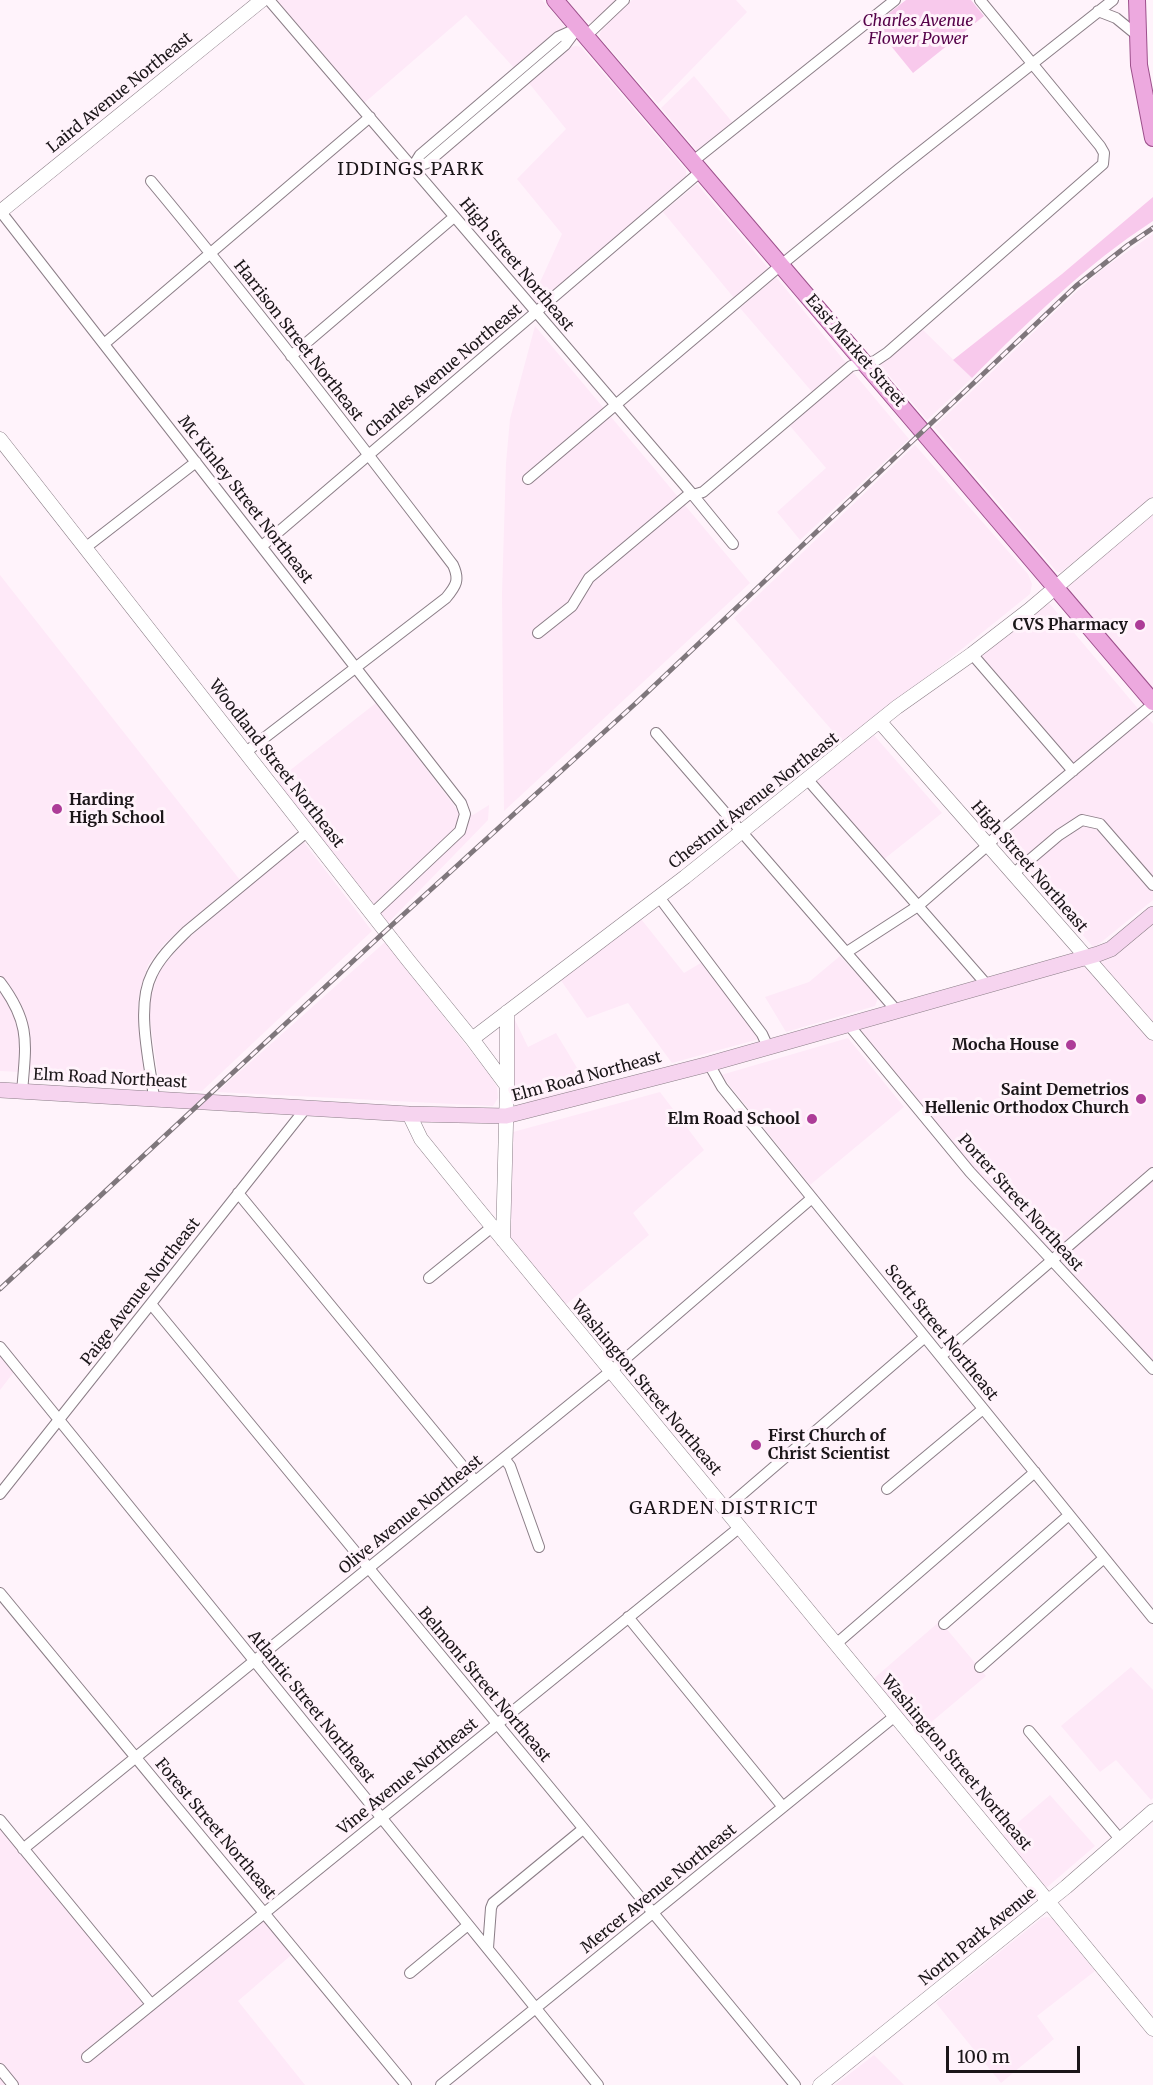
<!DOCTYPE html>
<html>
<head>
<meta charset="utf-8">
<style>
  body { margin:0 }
  #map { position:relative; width:1153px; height:2085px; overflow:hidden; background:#fff3fb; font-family:Merriweather,serif }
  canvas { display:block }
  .scale { position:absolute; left:946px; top:2046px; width:134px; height:27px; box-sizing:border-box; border:3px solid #1b1619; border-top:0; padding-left:8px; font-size:18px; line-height:21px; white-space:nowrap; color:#1b1619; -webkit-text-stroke:4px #fff3fb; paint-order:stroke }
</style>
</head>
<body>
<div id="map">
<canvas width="1153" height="2085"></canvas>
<div class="scale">100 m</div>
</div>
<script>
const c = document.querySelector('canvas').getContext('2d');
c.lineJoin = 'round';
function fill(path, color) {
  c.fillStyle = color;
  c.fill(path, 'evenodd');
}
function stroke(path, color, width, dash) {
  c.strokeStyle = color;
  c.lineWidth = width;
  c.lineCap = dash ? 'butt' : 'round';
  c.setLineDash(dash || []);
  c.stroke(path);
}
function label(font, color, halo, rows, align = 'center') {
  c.font = font + ' Merriweather,serif';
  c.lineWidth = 6;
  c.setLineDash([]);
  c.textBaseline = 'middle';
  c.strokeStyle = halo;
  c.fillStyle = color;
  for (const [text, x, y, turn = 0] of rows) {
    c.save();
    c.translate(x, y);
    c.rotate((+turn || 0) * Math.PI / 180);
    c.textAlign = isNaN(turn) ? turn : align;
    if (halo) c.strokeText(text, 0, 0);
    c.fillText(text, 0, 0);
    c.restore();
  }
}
fill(new Path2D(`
  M278,0h264l23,26 -50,43 -49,-54 -103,89 -86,-102z
  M567,0h52l-20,20 -7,2 -9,-3z
  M632,0h104l11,12 -89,92 -58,-66v-5l3,-5z
  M576,46l5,1 105,123v8l-149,130 -6,-6 31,-68 -45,-55 49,-50 -38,-47 43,-35z
  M694,76l39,47 -36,28 -36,-43z
  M697,184l72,85 -35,29 -71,-86z
  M1153,234v264l-92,74h-4l-123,-145 141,-134 29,-25z
  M776,277l71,87 -34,29 -73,-85z
  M535,326l215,257 -246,228 -2,-217 4,-131 4,-44z
  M922,329l50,49 -45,42 -47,-55z
  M852,371l57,68 -109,101 -23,-28 49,-44 -36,-42z
  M915,445l113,129 4,10 -2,10 -186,150 -110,-126z
  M1153,505v197l-98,-114z
  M0,575l240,305 -76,64 -16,21 -8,25 -2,13 6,75 -144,-7z
  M1049,603l91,108 -67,54 -92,-109z
  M376,703l83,109 14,3 16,-10 -1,15 -100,103 -113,-141z
  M1146,716l7,8v176l-59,48 -94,-108z
  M872,733l70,80 -59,47 -69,-79z
  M303,841l69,90 -170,160 -42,-2 -12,-83 12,-37 25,-28z
  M1153,914v455l-183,-197 -122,-148 238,-67z
  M641,919l43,54 20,-12 52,70 3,8 -87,24 -44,-60 -41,15 -27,-39z
  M385,942l106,135 6,10 1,11 -5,8 -276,-14z
  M840,956l38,42 -3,8 -89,26 -21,-35 44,-15z
  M514,1018l14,29 28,-14 32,53 -59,18 -16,-21z
  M848,1038l56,69 -94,78 -89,-110z
  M660,1092l44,58 -71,63 16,22 -86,72 -55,-68 5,-107z
  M0,1347l17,21 -17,22z
  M940,1621l46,55 -70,59 -45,-54z
  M1131,1667l22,23v108l-2,2 -35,-40 -16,12 -39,-46z
  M1050,1795l45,51 -50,43 -44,-52z
  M0,1820l151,184 113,-91 32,38 -58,50 67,84h-305z
  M1047,1917l6,2 42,52 -58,45 17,23 -53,44 -65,-80 106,-85z
  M874,2055l30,30h-69z`), '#fee9f8');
fill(new Path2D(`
  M906,0h65l13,16 -71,57 -39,-48z
  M1153,197v24c-68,44 -124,100 -181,157l-19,-18 109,-86z`), '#f8c9ec');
const minor = new Path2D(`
  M269,0l424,495 10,-3 148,-126 24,-5 12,-8 216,-189 1,-11 -4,-7 -120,-146
  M1098,11l18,7 22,18
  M586,36l38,-36
  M692,162l203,-162
  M412,168l8,-13 138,-118 20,-9
  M412,168l15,-5 138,-118 11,-15
  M151,181c104,125 203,255 302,384 7,15 3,21 -7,33l-200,154
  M1,212l460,591 4,11 -5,17 -88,83
  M104,344l266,-227
  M291,356l163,-139
  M528,479l253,-214 118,-96 214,-169
  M262,546l438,-374
  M85,548l111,-86
  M538,633l34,-27 17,-28 99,-83h5l40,49
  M972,654l101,117
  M656,733l240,277
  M808,780l179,205
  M1013,874l46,-39 23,-15 18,4 53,61
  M659,897l103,137 6,13
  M847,952l71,-46 70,-61 15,-16 150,-125
  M0,982c31,41 26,61 22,110
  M848,1024l122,148 183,197
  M709,1064l13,23 431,531
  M154,1098c-4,-35 -19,-91 -2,-124 8,-17 22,-30 35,-43l121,-100
  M238,1193l237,288
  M429,1278l63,-51
  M151,1304l644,781
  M0,1347l598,738
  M941,1356l212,-183
  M504,1458l6,8 29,81
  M887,1489l96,-80
  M0,1494l306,-386
  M725,1509l200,-172
  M0,1593l406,492
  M628,1617l155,190
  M944,1624l125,-109
  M836,1644l199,-172
  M980,1667l124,-109
  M1029,1731l91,108
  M0,1820l151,184
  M23,1849l588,-478 201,-173
  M488,1948l3,-40 2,-5 90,-74
  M410,1973l58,-48
  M87,2057l653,-530
  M0,2069l13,16
  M441,2085l454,-369`);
const tertiary = new Path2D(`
  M0,212l262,-212
  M0,439l408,521 64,79 35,47 -4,154
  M880,722l273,311
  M472,1039l213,-162 212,-170 75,-53 57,-44 124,-105
  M507,1086v-74
  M409,1114l12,25 51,63 681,827
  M820,2085l246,-198 87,-76`);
const secondary = new Path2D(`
  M0,1090l409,24 97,2 203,-52 389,-110 13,-5 42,-35`);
const primary = new Path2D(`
  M555,0l598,702
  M1137,0l2,65 14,73`);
stroke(minor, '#8b7e87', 12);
stroke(tertiary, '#8b7e87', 15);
stroke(secondary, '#8b7e87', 16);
stroke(primary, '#9c508b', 18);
stroke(minor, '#fff', 10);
stroke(tertiary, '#fff', 14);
stroke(secondary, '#f6d4ef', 15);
stroke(primary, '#eda9df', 16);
const rail = new Path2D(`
  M0,1289l393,-365 243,-221 440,-417 52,-41 25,-17`);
stroke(rail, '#7f777c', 5);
stroke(rail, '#fff3fb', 3, [9]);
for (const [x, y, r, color] of [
  [1140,625,6,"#ad3c98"],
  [57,809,6,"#ad3c98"],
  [1071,1045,6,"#ad3c98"],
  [1141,1099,6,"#ad3c98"],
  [812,1119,6,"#ad3c98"],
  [756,1445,6,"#ad3c98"]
]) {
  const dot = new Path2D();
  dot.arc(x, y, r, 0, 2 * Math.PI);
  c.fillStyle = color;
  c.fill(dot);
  stroke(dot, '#fff3fb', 2);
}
label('italic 16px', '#550149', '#fff3fb', [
  ["Charles Avenue",918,21],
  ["Flower Power",918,39]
]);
label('16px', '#1b1619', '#fff3fb', [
  ["Laird Avenue Northeast",120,93,-39],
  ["High Street Northeast",516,265,50],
  ["Harrison Street Northeast",298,341,52],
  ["East Market Street",855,351,49],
  ["Charles Avenue Northeast",444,371,-40],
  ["Mc Kinley Street Northeast",245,500,52],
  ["Woodland Street Northeast",276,764,52],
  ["Chestnut Avenue Northeast",754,801,-38],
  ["High Street Northeast",1029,867,49],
  ["Elm Road Northeast",587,1077,-15],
  ["Elm Road Northeast",110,1079,3],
  ["Porter Street Northeast",1020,1203,48],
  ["Paige Avenue Northeast",141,1292,-52],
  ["Scott Street Northeast",941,1333,51],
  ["Washington Street Northeast",646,1388,50],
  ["Olive Avenue Northeast",411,1515,-39],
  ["Belmont Street Northeast",484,1685,50],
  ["Atlantic Street Northeast",311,1707,51],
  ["Washington Street Northeast",956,1763,50],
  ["Vine Avenue Northeast",408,1777,-39],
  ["Forest Street Northeast",215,1829,50],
  ["Mercer Avenue Northeast",659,1889,-39],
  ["North Park Avenue",978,1937,-39]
]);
label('bold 16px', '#1b1619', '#fff3fb', [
  ["CVS Pharmacy",1128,625],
  ["Harding",69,800,"left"],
  ["High School",69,818,"left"],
  ["Mocha House",1059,1045],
  ["Saint Demetrios",1129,1090],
  ["Hellenic Orthodox Church",1129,1108],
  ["Elm Road School",800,1119],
  ["First Church of",768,1436,"left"],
  ["Christ Scientist",768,1454,"left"]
], 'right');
c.letterSpacing = '1.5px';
label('18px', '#1b1619', '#fff3fb', [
  ["IDDINGS PARK",411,170],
  ["GARDEN DISTRICT",724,1509]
]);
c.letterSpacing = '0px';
</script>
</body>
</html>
